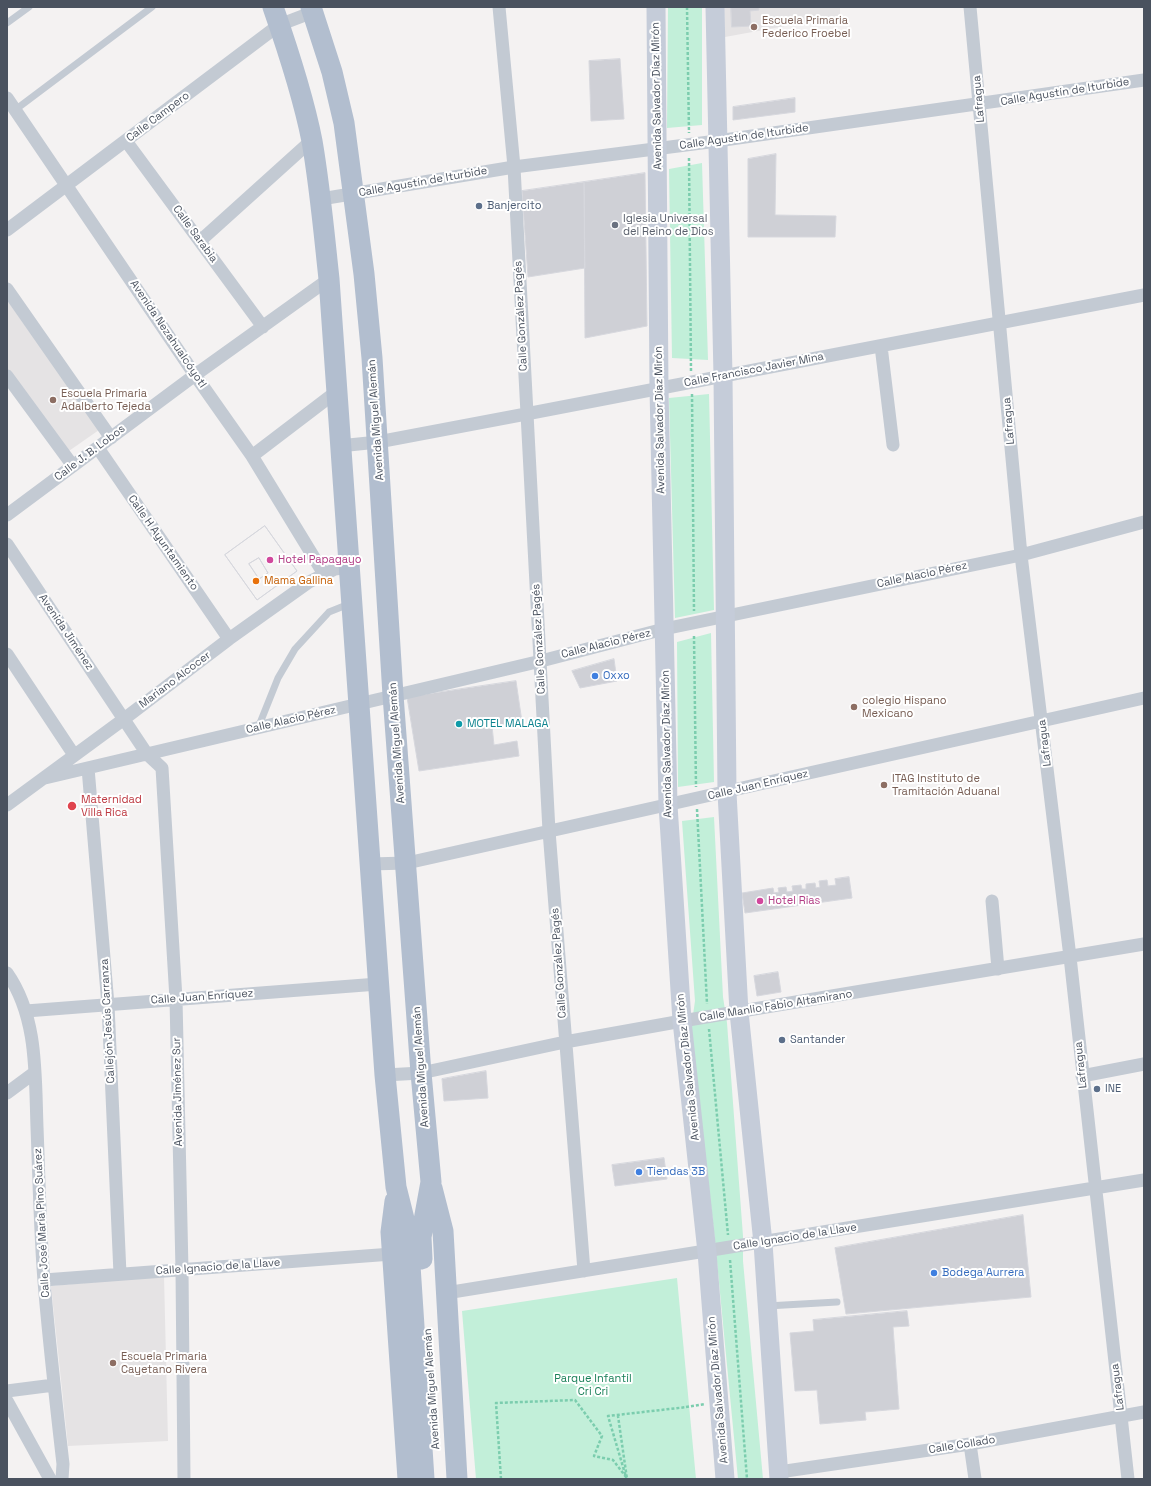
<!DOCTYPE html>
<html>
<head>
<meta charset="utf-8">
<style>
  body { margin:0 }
  #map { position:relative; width:1151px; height:1486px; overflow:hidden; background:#f4f2f2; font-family:"Space Grotesk",sans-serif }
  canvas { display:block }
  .frame { position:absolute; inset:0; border:8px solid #4a525f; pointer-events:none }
</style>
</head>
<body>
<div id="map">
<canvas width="1151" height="1486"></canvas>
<div class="frame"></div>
</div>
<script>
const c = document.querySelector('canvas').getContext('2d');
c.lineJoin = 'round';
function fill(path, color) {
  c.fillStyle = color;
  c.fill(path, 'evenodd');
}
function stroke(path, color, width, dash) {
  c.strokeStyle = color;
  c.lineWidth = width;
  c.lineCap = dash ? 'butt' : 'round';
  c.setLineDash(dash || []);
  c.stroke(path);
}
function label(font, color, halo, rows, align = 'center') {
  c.font = font + ' "Space Grotesk",sans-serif';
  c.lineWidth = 4;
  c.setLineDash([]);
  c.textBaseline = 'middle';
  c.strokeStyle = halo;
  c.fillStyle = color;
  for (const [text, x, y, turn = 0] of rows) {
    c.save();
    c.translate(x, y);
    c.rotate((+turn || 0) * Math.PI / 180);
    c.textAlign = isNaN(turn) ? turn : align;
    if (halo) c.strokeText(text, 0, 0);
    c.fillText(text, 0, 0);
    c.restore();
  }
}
fill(new Path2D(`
  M724,7h116v9l-115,21z
  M7,300l92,130 -33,23 -59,-84z
  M164,1276l4,165 -100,5 -17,-160z`), '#e5e3e4');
fill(new Path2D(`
  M668,7h34v118l-35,3z
  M702,163l6,197 -36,-2 -3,-189z
  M709,394l5,216 -39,8 -6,-220z
  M711,633l3,149 -36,5 -1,-145z
  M714,817l9,180 4,26 16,213v25l20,218h-25l-23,-238 -24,-212 4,-28 -13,-180z
  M677,1278l19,201h-220l-14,-168z`), '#c2efd9');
const building = new Path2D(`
  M731,7h28v3l-9,1 1,15 -19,1z
  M620,59l4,60 -33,2 -2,-60z
  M795,98v14l-62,8v-13z
  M776,154l-1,61 61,1 -1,21h-87v-78z
  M645,173l2,153 -62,12 -1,-156z
  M584,182l1,86 -57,9 -6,-86z
  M265,526l32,45 -40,29 -32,-45zM259,558l9,15 -9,6 -10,-15z
  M265,526l32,45 -40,29 -32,-45z
  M259,558l9,15 -9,6 -10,-15z
  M614,659l3,22 -37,7 -8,-17z
  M516,681l6,41 -30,4 2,19 23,-4 2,15 -100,15 -12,-74z
  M849,877l3,21 -107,15 -3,-20 31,-5 1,5 5,-1 -1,-4 8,-1 1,5 6,-1 -1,-5 9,-1 1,4h4v-5l9,-1 1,5 4,-1 -1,-6 8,-1 1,6 8,-1 -1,-6z
  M778,972l3,20 -24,4 -3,-20z
  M486,1071l2,27 -44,3 -2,-22z
  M664,1158l3,21 -52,7 -3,-21z
  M1023,1215l8,82 -185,17 -11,-66z
  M907,1311l2,15 -16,1 6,82 -34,3 1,8 -46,4 -3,-34 -22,1 -5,-58 24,-2 -1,-11z`);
fill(building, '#cfd0d6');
stroke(building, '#d6d7dd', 1);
stroke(new Path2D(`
  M687,7l2,126
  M689,158l2,213
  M692,394l2,217
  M694,636l2,151
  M697,809l10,195
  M709,1029l19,206
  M730,1260l17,219
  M686,1407l19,-3
  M619,1416h-1l9,63
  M501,1479l-5,-76 79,-3 27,36 -8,20 19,4 13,17 -18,-61 79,-9`), '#7bcdae', 2.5, [3, 2]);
stroke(new Path2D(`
  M7,23l22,-16
  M15,110l137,-103
  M258,728l20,-50 17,-29 34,-37 20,-8
  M767,1306l70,-4`), '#c3cad3', 7);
stroke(new Path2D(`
  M499,7l15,160 35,664 35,440
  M970,7l51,548 49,402 58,522
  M7,98l188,277 57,81 72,118
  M126,141l137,186
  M321,199l193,-32 203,-26 427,-61
  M7,230l272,-205 34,-13 1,-5
  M200,241l112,-101
  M7,289l104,149
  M881,346l12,99
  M7,376l66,90
  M339,446l39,-4 148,-28 618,-119
  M98,448l131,191
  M252,456l84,-64
  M7,515l188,-140 134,-96
  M7,544l140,210 15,14 14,231 6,271 2,209
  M7,654l67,101
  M88,768l20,237 12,269
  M45,778l496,-117 123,-32 357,-74 123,-33
  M7,805l117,-86 105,-80 80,-57 26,-13 13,-2
  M370,864l37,-1 737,-165
  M992,901l6,68
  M7,973c31,44 28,102 30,154 2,51 3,103 7,154 5,61 12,122 19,183l-1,15
  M26,1011l352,-27
  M385,1075l36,-2 144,-31 117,-21 462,-77
  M1082,1076l62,-12
  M7,1093l27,-20
  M44,1280l348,-26
  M446,1293l698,-113
  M7,1391l47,-6
  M7,1401l43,78
  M970,1444l5,35
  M779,1472l191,-28 174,-32`), '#c3cad3', 13);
stroke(new Path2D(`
  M656,7l3,382 9,416 14,216 25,231 18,227
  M715,7l8,369 4,417 12,219 24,231 16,236`), '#c5ccd9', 19);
stroke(new Path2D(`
  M273,7c15,43 30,88 39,134 8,46 12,92 17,138l56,796 11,112 12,48 16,244
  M311,7l21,65 12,51 20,151 8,84 21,337 28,378 10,109 -10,55 1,22
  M432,1188l11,43 14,248
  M395,1201l-4,31 17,247`), '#b2becf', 21);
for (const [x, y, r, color] of [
  [754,27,4,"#8d6e63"],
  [479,206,4,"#5c6f8a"],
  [615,225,4,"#6b7280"],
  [53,400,4,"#8d6e63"],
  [270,560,4,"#d1479c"],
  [256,581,4,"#e8710a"],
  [595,676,4,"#3f7fe0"],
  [854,707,4,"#8d6e63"],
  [459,724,4,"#0f9aa8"],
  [884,785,4,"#8d6e63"],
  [72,806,5,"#e0444e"],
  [760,901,4,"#d1479c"],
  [782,1040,4,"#5c6f8a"],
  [1097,1089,4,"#5c6f8a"],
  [639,1172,4,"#3f7fe0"],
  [934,1273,4,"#3f7fe0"],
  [113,1363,4,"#8d6e63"]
]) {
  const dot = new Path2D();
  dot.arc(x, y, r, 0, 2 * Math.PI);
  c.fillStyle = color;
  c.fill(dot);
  stroke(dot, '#fff', 1.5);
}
label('11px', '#785e54', '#fff', [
  ["Escuela Primaria",762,21],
  ["Federico Froebel",762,34],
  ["Escuela Primaria",61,394],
  ["Adalberto Tejeda",61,407],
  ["colegio Hispano",862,701],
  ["Mexicano",862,714],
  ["ITAG Instituto de",892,779],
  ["Tramitación Aduanal",892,792],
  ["Escuela Primaria",121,1357],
  ["Cayetano Rivera",121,1370]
], 'left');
label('11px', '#4a525f', '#fff', [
  ["Calle Agustín de Iturbide",1065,92,-9],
  ["Avenida Salvador Díaz Mirón",657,96,-91],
  ["Lafragua",979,99,-95],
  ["Calle Campero",158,117,-37],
  ["Calle Agustín de Iturbide",744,137,-8],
  ["Calle Agustín de Iturbide",423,182,-10],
  ["Calle Sarabia",195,234,54],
  ["Calle González Pagés",521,316,-93],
  ["Avenida Nezahualcóyotl",168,334,56],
  ["Calle Francisco Javier Mina",754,370,-11],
  ["Avenida Miguel Alemán",376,420,-94],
  ["Avenida Salvador Díaz Mirón",660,420,-91],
  ["Lafragua",1009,421,-95],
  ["Calle J. B. Lobos",90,453,-37],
  ["Calle H Ayuntamiento",163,543,55],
  ["Calle Alacio Pérez",922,575,-12],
  ["Avenida Jiménez",66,632,56],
  ["Calle González Pagés",539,639,-93],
  ["Calle Alacio Pérez",606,644,-14],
  ["Mariano Alcocer",175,680,-37],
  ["Calle Alacio Pérez",291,720,-13],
  ["Avenida Miguel Alemán",397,743,-94],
  ["Lafragua",1045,743,-97],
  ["Avenida Salvador Díaz Mirón",667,744,-91],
  ["Calle Juan Enríquez",758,785,-13],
  ["Calle González Pagés",559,963,-94],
  ["Calle Juan Enríquez",202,997,-4],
  ["Calle Manlio Fabio Altamirano",776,1006,-9],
  ["Callejón Jesús Carranza",108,1021,-93],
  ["Lafragua",1081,1065,-96],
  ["Avenida Miguel Alemán",421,1067,-94],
  ["Avenida Salvador Díaz Mirón",688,1067,-96],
  ["Avenida Jiménez Sur",178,1092,-91],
  ["Calle José María Pino Suárez",42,1223,-93],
  ["Calle Ignacio de la Llave",795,1237,-9],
  ["Calle Ignacio de la Llave",218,1267,-4],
  ["Lafragua",1118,1387,-97],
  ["Avenida Miguel Alemán",432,1389,-94],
  ["Avenida Salvador Díaz Mirón",718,1390,-95],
  ["Calle Collado",962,1445,-9]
]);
label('11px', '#4e5e75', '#fff', [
  ["Banjercito",487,206],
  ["Santander",790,1040],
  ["INE",1105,1089]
], 'left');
label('11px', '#5b616d', '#fff', [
  ["Iglesia Universal",623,219],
  ["del Reino de Dios",623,232]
], 'left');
label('11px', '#b23c85', '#fff', [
  ["Hotel Papagayo",278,560],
  ["Hotel Rias",768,901]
], 'left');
label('11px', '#c56008', '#fff', [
  ["Mama Gallina",264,581]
], 'left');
label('11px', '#366cbe', '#fff', [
  ["Oxxo",603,676],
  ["Tiendas 3B",647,1172],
  ["Bodega Aurrera",942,1273]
], 'left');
label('11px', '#0d838f', '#fff', [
  ["MOTEL MALAGA",467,724]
], 'left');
label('11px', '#be3a42', '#fff', [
  ["Maternidad",81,800],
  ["Villa Rica",81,813]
], 'left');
label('11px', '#1a8059', '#fff', [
  ["Parque Infantil",593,1379],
  ["Cri Cri",593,1392]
]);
</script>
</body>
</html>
